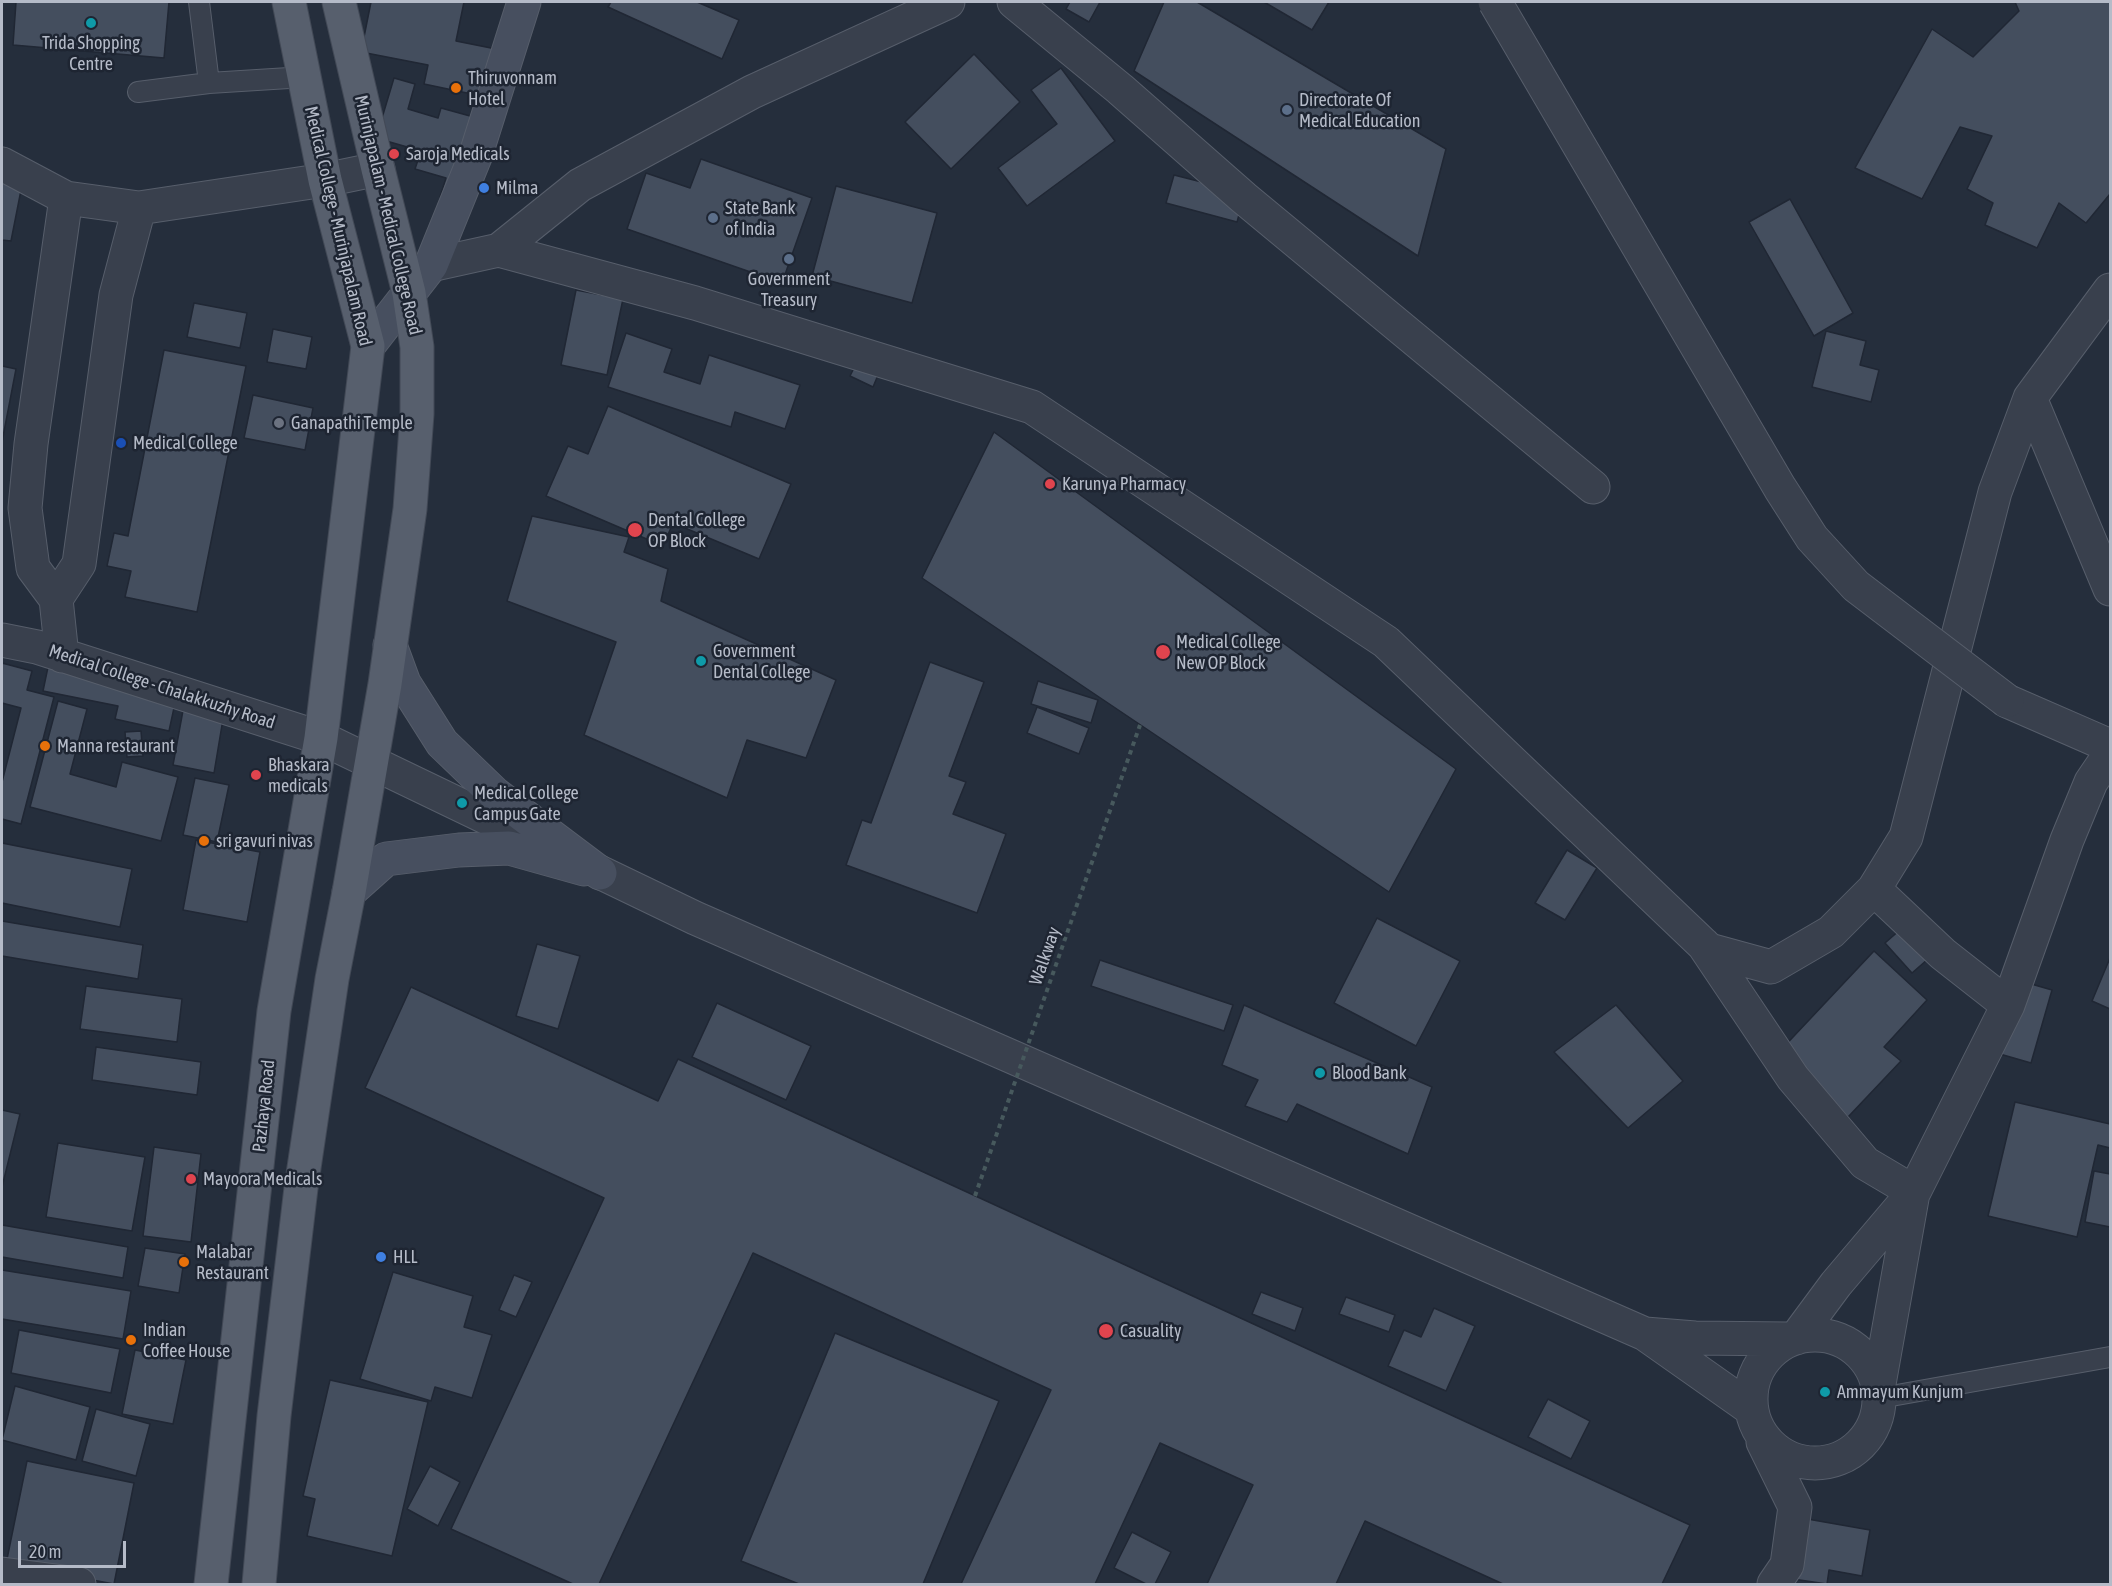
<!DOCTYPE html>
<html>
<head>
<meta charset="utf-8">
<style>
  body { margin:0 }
  #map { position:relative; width:2112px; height:1586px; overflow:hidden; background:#252e3c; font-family:"Asap Condensed",sans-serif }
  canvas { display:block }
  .frame { position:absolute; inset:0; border:3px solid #b5bbc8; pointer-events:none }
  .scale { position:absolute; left:18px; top:1541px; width:108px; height:27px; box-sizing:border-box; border:3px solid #b5bbc8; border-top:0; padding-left:8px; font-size:18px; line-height:21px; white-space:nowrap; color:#b5bbc8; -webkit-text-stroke:4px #1e2532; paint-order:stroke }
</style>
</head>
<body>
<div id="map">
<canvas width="2112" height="1586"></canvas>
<div class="frame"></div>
<div class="scale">20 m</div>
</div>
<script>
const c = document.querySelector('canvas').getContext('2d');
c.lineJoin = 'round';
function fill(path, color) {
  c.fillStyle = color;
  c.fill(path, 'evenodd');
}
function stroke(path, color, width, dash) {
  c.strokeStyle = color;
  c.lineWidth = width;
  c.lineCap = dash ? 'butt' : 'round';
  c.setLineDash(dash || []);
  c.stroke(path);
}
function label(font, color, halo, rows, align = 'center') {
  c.font = font + ' "Asap Condensed",sans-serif';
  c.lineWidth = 5;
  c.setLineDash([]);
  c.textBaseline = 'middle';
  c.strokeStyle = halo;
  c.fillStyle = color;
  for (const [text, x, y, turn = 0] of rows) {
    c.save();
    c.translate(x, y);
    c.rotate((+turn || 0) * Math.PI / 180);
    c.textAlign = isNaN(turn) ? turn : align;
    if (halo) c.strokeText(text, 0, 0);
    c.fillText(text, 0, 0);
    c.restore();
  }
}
const building = new Path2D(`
  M16,2h153l-5,56 -151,-13z
  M371,2h93l-8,39 40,8 -10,48 -62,-13 4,-19 -67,-13z
  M611,2h86l42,18 -17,39 -114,-52z
  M1070,2h30l-11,20 -23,-13z
  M1164,2h33l249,147 -28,107 -284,-185z
  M1264,2h65l-17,28z
  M2015,2h95v192l-24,29 -27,-20 -22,45 -52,-23 8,-22 -26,-14 25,-53 -32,-9 -38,72 -67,-31 77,-139 41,28 46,-46z
  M974,54l46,48 -69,67 -46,-47z
  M1061,68l54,73 -88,65 -29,-38 59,-44 -26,-34z
  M394,78l21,6 -7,25 30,9 3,-10 40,11 -27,83 -14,-5 6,-19 -31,-9 6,-18 -45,-13z
  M701,159l111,39 -30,85 -155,-54 19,-56 44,15z
  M1174,175l71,18 -8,29 -71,-19z
  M2,181l20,4 -11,56 -9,-1z
  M836,186l101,27 -25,90 -100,-27z
  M1790,199l63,114 -39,23 -65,-114z
  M576,290l47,9 -16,76 -46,-10z
  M194,303l53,10 -7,35 -53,-11z
  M273,329l39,8 -6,32 -39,-7z
  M1826,331l40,10 -6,24 19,5 -8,32 -59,-15z
  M626,333l46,16 -8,23 36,12 9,-29 91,30 -15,44 -50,-17 -4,15 -123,-40z
  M164,350l82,16 -49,246 -72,-15 6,-26 -24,-5 7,-33 14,3z
  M859,358l22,10 -8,19 -23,-11z
  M2,366l14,3 -14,73z
  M253,395l60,13 -8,42 -61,-12z
  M608,406l183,78 -32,75 -86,-36 -10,23 -117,-50 22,-50 20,8z
  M994,432l462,337 -67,123 -467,-314z
  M532,516l97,21 -5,15 44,17 -7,32 175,79 -30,78 -59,-18 -20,58 -143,-63 32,-93 -109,-41z
  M930,662l54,20 -35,94 17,6 -13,32 53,20 -29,79 -131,-48 16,-45 9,3z
  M2,663l30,8 -5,19 27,7 -33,127 -19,-5v-37l19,-74 -19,-5z
  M48,667l129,27 -8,37 -54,-12 3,-13 -75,-15z
  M1038,681l60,19 -7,23 -60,-19z
  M58,701l29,8 -17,65 46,13 6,-25 56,15 -17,64 -131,-34z
  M184,705l40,8 -10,60 -41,-8z
  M1037,707l52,21 -10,26 -52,-21z
  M141,731l2,25 -16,1 -2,-25z
  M195,778l34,7 -12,57 -34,-7z
  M196,840l64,12 -13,70 -64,-12z
  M2,843l130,26 -12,58 -118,-24z
  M1567,850l30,18 -32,52 -30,-17z
  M1377,918l83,43 -44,85 -82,-43z
  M2,921l141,24 -5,34 -136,-23z
  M1901,929l27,30 -16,14 -27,-30z
  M537,944l43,12 -22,73 -42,-13z
  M1874,951l53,49 -43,47 17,14 -53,56 -70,-64z
  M2110,958v51l-18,-8z
  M1100,960l133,45 -9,26 -133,-45z
  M2007,977l45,13 -21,73 -45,-13z
  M86,986l96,13 -5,43 -97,-13z
  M411,987l247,114 20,-42 1012,466 -28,59h-159l-138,-63 -29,63h-129l46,-99 -93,-42 -65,141h-134l90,-194 -298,-137 -154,331h-26l-122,-55 153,-331 -239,-110z
  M717,1003l94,43 -25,54 -94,-43z
  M1244,1005l188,82 -24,67 -111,-50 -10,18 -42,-16 13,-26 -36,-15z
  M1616,1005l67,76 -55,47 -74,-76z
  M96,1047l105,15 -4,33 -105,-15z
  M2015,1102l95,22v24l-12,-3 -21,92 -89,-21z
  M2,1110l18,4 -18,73z
  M58,1143l87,14 -13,74 -86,-14z
  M154,1147l47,7 -10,88 -48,-6z
  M2094,1171l16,3v53l-25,-5z
  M2,1225l126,22 -5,31 -121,-21z
  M145,1248l40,6 -6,39 -41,-7z
  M2,1270l129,21 -8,48 -121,-20z
  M393,1272l80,24 -9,31 28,8 -20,63 -37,-11 -4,14 -71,-22z
  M514,1275l18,7 -16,35 -17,-7z
  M1261,1292l42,16 -8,23 -43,-17z
  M1346,1297l49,18 -6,17 -50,-18z
  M1434,1308l41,18 -29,65 -58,-25 16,-36 17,7z
  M19,1330l101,19 -9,44 -100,-20z
  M835,1333l164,68 -76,183h-124l-58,-23z
  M135,1350l51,10 -13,64 -51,-10z
  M330,1380l98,22 -36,154 -85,-20 8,-37 -12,-3z
  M15,1386l75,21 -14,53 -74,-20z
  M1548,1399l42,22 -19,38 -43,-22z
  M96,1409l54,15 -14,52 -54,-15z
  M27,1461l107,22 -20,101 -108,-20z
  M430,1466l30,16 -22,44 -31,-17z
  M1796,1517l74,13 -8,46 -33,-6 -2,14 -41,-6z
  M1132,1532l39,20 -16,32h-9l-32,-16z`);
fill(building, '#444e5e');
stroke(building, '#202734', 1.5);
const service = new Path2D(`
  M199,2l10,81
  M138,92l71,-9 96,-6
  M1880,1398l230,-41`);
const minor = new Path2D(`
  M1014,2l106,87 124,109 349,289
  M2,164l64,34 73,10 186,-28 53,-11
  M499,250l81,-65 172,-93 196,-90
  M431,265l68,-15 196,53 337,104 354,235 323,308 62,17 60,-35 43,-43 32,-52 89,-345 35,-94 80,-108
  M2030,398l80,191
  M56,599l23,-35 37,-269 23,-87
  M2,640l35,7 284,91 374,180 950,416 105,74
  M62,656l-6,-57 -23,-31 -8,-60 6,-64 35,-246
  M2007,701l103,45
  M1874,889l69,65 65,51
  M1703,944l90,134 72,85 49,29
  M1645,1334l50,4 93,1
  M1751 1399a64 64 0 1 1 128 0a64 64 0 1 1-128 0Z
  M1796,1338l40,-54 78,-92 94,-187 59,-165 24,-58 19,-28
  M1879,1384l34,-191
  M1763,1442l32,65 -8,58 -13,19
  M2,1574l77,10`);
const secondary = new Path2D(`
  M368,346l63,-81 44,-108 49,-155
  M390,645l14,38 38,60 53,51 105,79
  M349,892l37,-33 73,-9 50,-2 75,21`);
const primary = new Path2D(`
  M211,1584l63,-573 47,-273 47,-392 -43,-166 -36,-178
  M259,1584l15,-168 27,-228 31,-209 17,-87 36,-208 25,-175 7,-95v-67l-8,-54 -31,-124 -39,-167`);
stroke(service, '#575e6b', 22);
stroke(minor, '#575e6b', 35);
stroke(secondary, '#575e6b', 35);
stroke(primary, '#424956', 35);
stroke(service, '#39404d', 20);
stroke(minor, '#39404d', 33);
stroke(secondary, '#474f5f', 33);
stroke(primary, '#575f6d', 33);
const minorBridge = new Path2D(`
  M1495,2l285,486 32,50 44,48 151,115`);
stroke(minorBridge, '#575e6b', 35, []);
stroke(new Path2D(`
  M975,1196l165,-471`), '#47595d', 4, [4.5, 4.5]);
stroke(minorBridge, '#39404d', 33);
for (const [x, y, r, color] of [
  [91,23,6,"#0f9aa8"],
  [456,88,6,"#e8710a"],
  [1287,110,6,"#5c6f8a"],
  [394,154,6,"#e0444e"],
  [484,188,6,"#3f7fe0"],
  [713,218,6,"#5c6f8a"],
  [789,259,6,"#5c6f8a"],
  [279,423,6,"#6b7280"],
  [121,443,6,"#1a4fb4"],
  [1050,484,6,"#e0444e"],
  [635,530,8,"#e0444e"],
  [1163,652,8,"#e0444e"],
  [701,661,6,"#0f9aa8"],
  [45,746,6,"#e8710a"],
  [256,775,6,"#e0444e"],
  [462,803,6,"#0f9aa8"],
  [204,841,6,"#e8710a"],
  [1320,1073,6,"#0f9aa8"],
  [191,1179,6,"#e0444e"],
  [381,1257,6,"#3f7fe0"],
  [184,1262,6,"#e8710a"],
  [1106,1331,8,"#e0444e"],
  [131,1340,6,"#e8710a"],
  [1825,1392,6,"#0f9aa8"]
]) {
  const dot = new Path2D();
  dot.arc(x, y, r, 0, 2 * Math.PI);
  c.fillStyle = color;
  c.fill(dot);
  stroke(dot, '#1e2532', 2);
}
label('18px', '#b5bbc8', '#1e2532', [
  ["Trida Shopping",91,43,"center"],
  ["Centre",91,64,"center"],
  ["Thiruvonnam",468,78],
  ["Hotel",468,99],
  ["Directorate Of",1299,100],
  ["Medical Education",1299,121],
  ["Saroja Medicals",406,154],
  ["Milma",496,188],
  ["State Bank",725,208],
  ["of India",725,229],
  ["Government",789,279,"center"],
  ["Treasury",789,300,"center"],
  ["Ganapathi Temple",291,423],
  ["Medical College",133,443],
  ["Karunya Pharmacy",1062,484],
  ["Dental College",648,520],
  ["OP Block",648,541],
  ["Medical College",1176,642],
  ["New OP Block",1176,663],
  ["Government",713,651],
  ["Dental College",713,672],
  ["Manna restaurant",57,746],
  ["Bhaskara",268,765],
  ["medicals",268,786],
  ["Medical College",474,793],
  ["Campus Gate",474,814],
  ["sri gavuri nivas",216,841],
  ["Blood Bank",1332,1073],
  ["Mayoora Medicals",203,1179],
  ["Malabar",196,1252],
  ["Restaurant",196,1273],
  ["HLL",393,1257],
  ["Indian",143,1330],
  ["Coffee House",143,1351],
  ["Casuality",1120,1331],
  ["Ammayum Kunjum",1837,1392]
], 'left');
label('18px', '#b5bbc8', '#1e2532', [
  ["Murinjapalam - Medical College Road",388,215,77],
  ["Medical College - Murinjapalam Road",338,226,77],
  ["Medical College - Chalakkuzhy Road",162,687,18],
  ["Walkway",1045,956,-71],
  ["Pazhaya Road",264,1106,-84]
]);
</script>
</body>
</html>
